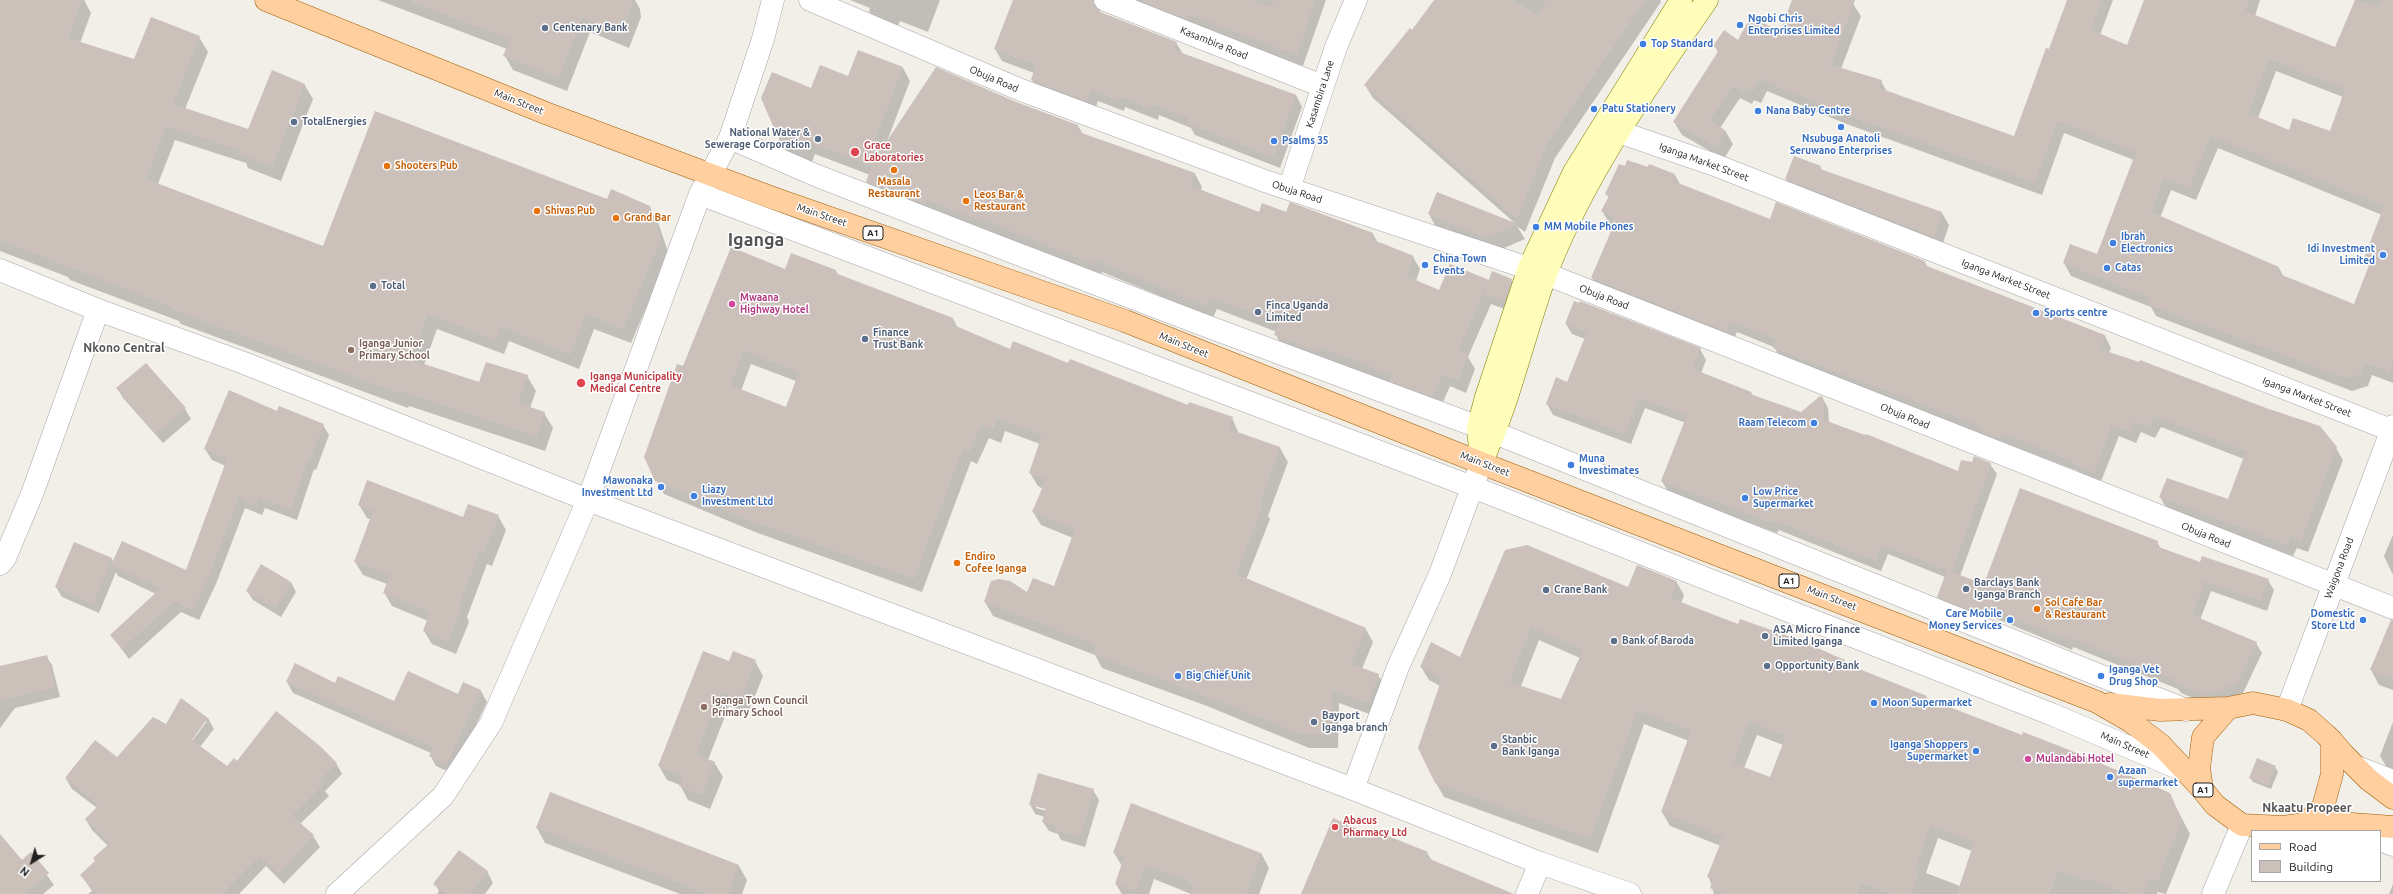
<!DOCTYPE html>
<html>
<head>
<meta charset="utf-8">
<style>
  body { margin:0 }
  #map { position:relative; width:2393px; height:894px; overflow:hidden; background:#f2eee8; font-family:Ubuntu,sans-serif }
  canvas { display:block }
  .legend { position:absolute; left:2251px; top:830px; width:130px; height:52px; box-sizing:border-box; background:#fff; border:1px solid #a6a6a6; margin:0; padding:5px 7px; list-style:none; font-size:12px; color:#212121 }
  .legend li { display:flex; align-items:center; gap:8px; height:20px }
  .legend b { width:20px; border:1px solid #a6a6a6 }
  .north { position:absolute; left:12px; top:842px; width:40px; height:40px; -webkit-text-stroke:3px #fff; paint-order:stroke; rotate:217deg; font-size:11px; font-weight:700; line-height:16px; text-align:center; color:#212121 }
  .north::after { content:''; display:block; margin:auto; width:14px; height:18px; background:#212121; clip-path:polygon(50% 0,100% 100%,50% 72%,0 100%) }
</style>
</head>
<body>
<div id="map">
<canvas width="2393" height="894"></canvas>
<ul class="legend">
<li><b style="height:5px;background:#ffcfa0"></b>Road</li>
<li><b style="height:11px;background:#cbc0ba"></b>Building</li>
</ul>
<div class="north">N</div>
</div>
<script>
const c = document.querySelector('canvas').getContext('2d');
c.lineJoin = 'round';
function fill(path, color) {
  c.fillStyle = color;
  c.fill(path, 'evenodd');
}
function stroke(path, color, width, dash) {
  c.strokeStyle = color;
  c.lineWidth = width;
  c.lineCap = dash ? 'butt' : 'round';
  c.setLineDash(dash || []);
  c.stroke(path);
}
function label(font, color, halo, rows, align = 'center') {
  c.font = font + ' Ubuntu,sans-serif';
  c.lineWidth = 3;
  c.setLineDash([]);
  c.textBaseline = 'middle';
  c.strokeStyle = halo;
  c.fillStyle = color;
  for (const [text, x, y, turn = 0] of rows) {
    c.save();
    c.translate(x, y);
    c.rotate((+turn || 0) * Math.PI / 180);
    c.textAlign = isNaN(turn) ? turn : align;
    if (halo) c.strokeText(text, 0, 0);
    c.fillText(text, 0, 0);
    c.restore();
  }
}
fill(new Path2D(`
  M0,0h84l7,13 -11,30 55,17 64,-23 9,15 -23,57 64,21 55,-46 9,15 -32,82 -33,-13 -2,-5 -71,-23 -17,44 165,63 284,-47 42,7 9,15 11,33 -38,88 -37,-14 -15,40 -70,-28 -5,13 -67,-25 -13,36 56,19 47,-8 9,15 -6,17 14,5 9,15 -8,23 -136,-45 -1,2 -227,-84 -2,-3 -109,-41 -2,-3 -68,-26z
  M378,0h257l5,9 1,8 -12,31 -39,-16 -23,59 -54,-21 -8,-14 2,-7z
  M850,0h90l-12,32 -28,-11 -4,10 -20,-8 -7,-12 1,-3z
  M1014,0h102l-17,8 1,5 76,30 7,11 113,41 6,12 -22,61 -85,-33 -4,-7 -32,-13 -1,5 -33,-13 -1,4 -26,-10 -4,12 -55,-21 -7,-12 2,-7 -32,-12 -7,-12z
  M1117,0h209l-23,66 -108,-41z
  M1436,0h224l1,2 -106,156 -30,74 -8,-6 8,13 -30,13 -58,-23 -8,-15 9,-21 79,32 -144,-127 -8,-13 47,-53z
  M1793,0h50l10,4 8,12 -20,53 40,12 6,11 128,46 53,-138h45l-13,35 27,11 18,-46h115l-5,16 81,32 20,-47 -2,-1h39v383l-21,-8 -4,11 -16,5 -196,-75 -5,-9 -80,-31 -7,-13 33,-8 37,-95 -70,-27 -22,62 -198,-72 -77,-32 -6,12 -7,-3 -2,4 -12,-6 -20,30 6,4 7,12 -9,15 -42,-24 -8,-13 44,-69 -3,-7 65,-13zM2276,71l67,26 -13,36 -41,-2 -31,-13zM2218,148l164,67 -17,43 5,8 -15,40 -71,-29 -5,-9 -119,-50 11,-28 25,10z
  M903,68l7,13 -24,63 130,-42 62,24 5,8 112,40 7,13 -1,3 59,24h27l4,-10 82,30 5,9 35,14 7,12 -4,12 24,10 48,-10 23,-1 6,10 -7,21 -19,-7 -23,53 7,12 -9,24 -16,-7 -10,23 -157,-61 -7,-13 1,-3 -60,-23 -4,9 -111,-46 -2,4 -225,-82 -8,-13 3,-6 -55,-21 -4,10 -22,-10 -8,-13 31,-52 37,-11z
  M1649,165l26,10 6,11 90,34 154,42 3,6 177,68 6,12 -2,5 227,95 7,12 -35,92 -11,-4 -4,8 -126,-47 -7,-12 68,4 16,-42 -83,-32 -6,11 -14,-6 -5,11 -17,-7 -19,48 -20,-9 -2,-4 -297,-112 -7,-12 -37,-15 -4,10 -134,-52 -7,-12 22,-52 -5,-3 -7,-12 7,-13 -3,-4 42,-25z
  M1820,167l2,3 120,43 7,12 -8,24 -148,-58 -7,-12z
  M785,270l51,1 2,4 115,44 5,9 53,22 58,14 120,43 43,11 7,16 41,14 8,14 -20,54 2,3 -24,61 119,48 8,14 -11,27 16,6 8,13 -11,28 -36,-13 -1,45h-29l-102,-42 -105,-38 -7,-13 -102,-39 -8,-14 69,-14 19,-50 -32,-13 -8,-13 10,-23 -5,-3 -8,-13 10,-29 -35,-13 -4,12 -12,-5 -12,26 -6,-3 -49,131 -167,-60 -91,-38 -8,-14 27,-113zM751,364l45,17 -10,28 -45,-18z
  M1566,324l134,25 6,11 -5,13 50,19 2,4 48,17 21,-16 6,11 1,15 130,49 14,-8h17l7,10 -37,102 24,9 173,-43 4,7 39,14 68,17 6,10 -7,21 -56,-20 -11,29 56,23 6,10 -19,40 -30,13 -32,-13 -3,-4 -105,-42 -1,3 -82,-34 -2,8 -44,-17 -6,-10 7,-20 -57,-23 -7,17 -102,-41 -2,3 -109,-41 -6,-11 24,-58 -41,-15 -14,36 -78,-29 -6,-11 21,-21 17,-44 -13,-5z
  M146,364l39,45 6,10 -28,24 -40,-45 -5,-9z
  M278,412l45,13 6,10 -13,35 -2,-1 -17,51 -32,-12 -3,7 -17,-7 -29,76 -17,36 -18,-8 -52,47 -18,-24 45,-41 -38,-18 -2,-4 -17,41 -37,-16 -6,-10 19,-43 37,15 1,3 74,10 39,-106 -14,-6 -7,-11z
  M359,505l105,13 34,-2 8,14 -14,36 -5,-2 -20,53 2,5 -13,32 -24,-10 -8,-13 4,-10 -36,-15 -8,-14 3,-8 -24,-9 -8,-13 16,-42 -4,-2z
  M2393,535v40l-9,-19z
  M1506,551l123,37 47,-7 8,14 -3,9 58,22 74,20 31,14 3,6 79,30 2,4 241,94 21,40 -24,60 -9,-2v2h-443l-5,-17 12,-31 -51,-20 -8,-14 27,-71 -45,-17 -46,129 -154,-56 -8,-14 4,-97 -11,-6 -8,-13 40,-9zM1539,640l41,18 -18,42 -41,-14zM1757,735l26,10 -13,33 -26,-10zM1938,838l34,13 -12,35 -34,-13z
  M291,582l5,10 -15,25 -28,-17 -6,-9z
  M2393,627v63l-14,-5 -8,-15z
  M46,656l6,9 8,32 -45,11 -15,20v-61z
  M755,661l8,15 -15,37 -19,-7 -21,54 6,2 9,15 -13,32 -22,-9 -8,-15 -13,-5 -8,-14 71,-103z
  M296,665l39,19 59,18 64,-7 6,-12 17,8 6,11 -34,72 -17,-8 -6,-11 1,-2 -138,-60 -6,-11z
  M208,718l6,11 -14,18 27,21 10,-6 99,1 6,11 -17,17 4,5 -29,28 13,12 7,11 -36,37 -18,-18 -27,28h-151l4,-3 -11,-16 15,-13 12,-16 -16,-16 -6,-10 11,-12 -25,-19 -6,-10 51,-21 49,-32zM205,721h2l-17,23 -2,-1z
  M2393,722v50l-4,-1 -9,-15z
  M2275,767l3,5 -7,17 -18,-7 -3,-4z
  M1093,790l6,10 -14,47 -24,-7 -3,-6 -9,-3 -6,-9 2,-5 -10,-3 -5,-10zM1036,806l15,4 -1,2 -14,-4z
  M537,828l202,38 8,14 -5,14h-62l-135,-51z
  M0,835l22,26 9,-8 23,32 -11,9h-43z
  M1372,836l55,17 5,8 74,33h-204z
  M1114,853h147l8,15 -10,26h-68l-37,-15 -5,15h-27l-6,-10 6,-18z
  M487,871l6,12 -8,11h-48l2,-3 -4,-7z
  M2393,884v10h-4z`), '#0003');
fill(new Path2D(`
  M0,0h82l-14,38 66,21 17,-42 49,19 -27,68 75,25 24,-59 33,14 -33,83 -33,-14 1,-3 -74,-24 -20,53 177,67 52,-135 232,88 4,-10 39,17 11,33 -38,90 -37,-15 -16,41 -69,-29 -5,14 -68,-26 -16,46 67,22 7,-20 42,13 -10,28 27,9 -8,25 -137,-46 -1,2 -228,-84 1,-2 -172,-67z
  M411,0h223l-13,34 -39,-16 -23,60 -56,-22 7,-17 -99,-37z
  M1013,0h80l2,7 5,5 77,30 -3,8 122,45 -23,62 -86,-34 2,-5 -36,-14 -2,5 -32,-13 -2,4 -26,-10 -4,11 -56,-21 5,-15 -42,-16z
  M1139,0h113l20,7 2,-7h41l-18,55 -109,-41 -2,5z
  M1434,0h79l24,15 10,-15h98l-98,144 -30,75 -153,-134 46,-57 2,2z
  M1792,0h63l-24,65 51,15 -3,8 135,48 32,-88 3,1 18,-49h35l-11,30 36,15 17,-45h105l-4,11 90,36 20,-47 23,7 3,-7h12v361l-4,11 -24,-9 -4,11 -16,4 -198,-74 3,-6 -87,-35 7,-19 27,10 39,-102 -79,-31 -22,62 -199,-72 -76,-32 -6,12 -7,-3 -2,4 -12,-6 -23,34 16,11 -10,16 -43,-25 46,-72 -6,-4 11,-16 14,10 13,-24 29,16zM2269,59l76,30 -15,42 -37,-13 -4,12 -41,-17zM2211,136l173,70 -20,52 7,2 -17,44 -77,-31 2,-6 -128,-55 13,-34 25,10z
  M858,50l45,17 -30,78 8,5 55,-83 80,35 62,23 -2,6 119,42 -4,13 68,26 3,-9 24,9 4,-10 83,31 -2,6 43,17 -8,20 33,14 11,-26 39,16 -31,71 10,4 -10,25 -16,-6 -9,23 -43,-16 2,-6 -72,-28 -2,5 -44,-17 5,-12 -69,-26 -4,9 -111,-46 -2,4 -114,-46 -1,2 -51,-20 -2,4 -59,-22 6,-16 -64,-24 -4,10 -24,-10 -19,-44 11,-26 39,16 9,-23 28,11z
  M1794,156l27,10 -1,3 122,43 -8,25 -149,-58z
  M1627,160l21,7 1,-3 26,10 -2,7 97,38 6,-17 149,59 -1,4 181,70 -5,14 39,13 1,-2 126,48 54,18 17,21 -36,94 -11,-5 -3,9 -128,-48 8,-19 61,21 18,-48 -92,-35 -6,11 -14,-6 -4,11 -18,-7 -18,48 -22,-10 1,-2 -71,-28 -2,6 -18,-7 1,-5 -210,-79 3,-9 -46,-18 -4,10 -135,-53 24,-56 -3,-1 1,-4 -12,-6 8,-15 -4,-2 14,-30 6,2z
  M1437,192l81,32 -32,14 -58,-24z
  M731,247l54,22 6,-16 45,17 -1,3 118,45 -2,6 59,25 3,-8 55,22 2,-4 118,46 1,-3 44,15 -4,12 51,18 -20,57 3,1 -27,69 130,54 -15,36 28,10 -11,29 -36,-13 -1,45 -30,-1 -103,-41 -105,-39 3,-9 -112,-43 7,-21 8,-2 11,2 17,11 6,-14 21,8 21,-57 -43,-17 14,-33 -17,-6 13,-38 -44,-17 -5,12 -12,-5 -11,26 -7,-3 -49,131 -168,-60 -91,-38 -11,-24 33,-93 6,2zM744,351l55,21 -13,35 -56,-22z
  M1492,271l20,8 -7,23 -21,-8z
  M1574,301l5,2 1,-2 121,47 -8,21 58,23 -1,2 51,18 19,-16 3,1 1,23 41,15 1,-1 92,37 3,-11 11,2 2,-6 17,7 -39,109 32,12 36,-96 138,53 -2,5 44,16 2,-6 67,23 -8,22 -56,-20 -13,34 65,27 -19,40 -31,14 -33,-13 1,-3 -107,-43 -1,3 -82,-34 -3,8 -45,-17 10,-27 -65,-25 -6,16 -103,-41 -1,3 -111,-42 26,-66 -48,-17 -14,36 -79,-30 10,-27 11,5 20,-50 -22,-8z
  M146,363l40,45 -30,26 -40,-46z
  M229,390l48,21 2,-5 45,18 -14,35h-2l-17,50 -32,-11 -3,7 -17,-8 -29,76 -17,37 -19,-9 -52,48 -12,-14 51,-47 -50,-23 11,-24 64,29 41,-111 -23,-10z
  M367,480l96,37 5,-13 31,11 -15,38 -5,-2 -20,55 3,1 -14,34 -25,-10 7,-19 -47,-19 7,-18 -36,-13 19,-51 -15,-6z
  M74,542l38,16 -19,46 -38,-17z
  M1527,545l101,42 9,-22 40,16 -7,17 68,26 2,-5 74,26 -1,2 32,13 -1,3 83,33 -1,2 96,37 1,-3 44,17 103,44 12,27 -25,62 -7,-3 -7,15h-16l-40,-16 -2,3 -26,-11 -10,24h-92l17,-52 -44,-17 -14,43 4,2 -9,24h-20l-30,-11 -4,11h-133l-14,-6 3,-8 -6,-3 16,-40 -62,-25 30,-81 -54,-21 -47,129 -155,-56 -17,-35 24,-70 -22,-11 11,-25 29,15 45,-107zM1531,627l52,23 -22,49 -52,-17zM1749,721l37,15 -16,41 -37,-14z
  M261,564l30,18 -15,26 -30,-17z
  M2391,620h2v60l-23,-10z
  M703,651l26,10 4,-10 23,9 -16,40 -19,-8 -25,62 19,8 -13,33 -23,-9 4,-10 -25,-10z
  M47,655l8,33 -55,12v-34z
  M295,663l40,20 3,-7 56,25 14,-30 50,23 5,-12 18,8 -34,74 -18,-8 4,-9 -147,-65z
  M181,698l27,20 -16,22 35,26 7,-8 3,3 39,-50 44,35 17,17 -18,18 4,4 -31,31 22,19 -36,39 -18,-18 -38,38h-125l-17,-19 15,-14 -2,-3 17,-15 -25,-24 14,-14 -34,-27 30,-38 22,17 36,-40 13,7z
  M2257,758l19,8 -8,19 -19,-7z
  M1038,773l56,16 -14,48 -25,-7 1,-4 -14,-4 4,-13 -17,-4z
  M550,792l189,73 -11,29h-20l-172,-66z
  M1131,803l130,50 -15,41h-56l4,-9 -6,-2 1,-2 -43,-16 -10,26 -21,-7 9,-27 -11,-4z
  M1333,818l38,17 2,-5 55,22 -3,5 89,37h-213z
  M0,834l22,26 9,-8 18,21 -24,21h-25z
  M459,850l29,21 -18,23h-23l-14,-10z`), '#cbc0ba');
const minor = new Path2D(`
  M810,0l211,90 244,91 281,93 847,334
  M1105,0l217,86
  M1619,132l96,33 676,265
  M730,138l85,37 187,73 199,76 294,109 691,277
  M1289,189l47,-142 20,-47
  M700,194l788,299 563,221 132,56
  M0,270l98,40 146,53 344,137 765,289 187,74 90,31
  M0,564l5,-6 27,-64 66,-184
  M2287,710l106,-284
  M2357,767l36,14
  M1353,789l45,-122 42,-93 38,-102
  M2380,840l13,5
  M337,894l106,-98 48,-73 97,-223 112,-306 30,-56 33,-99 10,-39
  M1527,894l13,-31
  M2213,894l29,-69`);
const secondary = new Path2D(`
  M1481,461l-3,-34 8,-30 43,-129 45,-96 107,-172
  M1481,463c29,-61 42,-126 65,-189 38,-99 101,-187 161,-274`);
const primary = new Path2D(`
  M266,0l282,114 225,84 352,123 356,142 616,239 33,19 31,24 41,44
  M2110,704l50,6 68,-2
  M2332,741v33l-9,33 -18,17 -22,3 -41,-2 -27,-20 -13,-16 -3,-21 4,-31 25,-29 25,-5 34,7 22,10 17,15 6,6 12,14 25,25 24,18
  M2305,824l34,-1 54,4`);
stroke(minor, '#a8a8a8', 23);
stroke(secondary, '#7d8100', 23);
stroke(primary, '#9f5e00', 23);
stroke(minor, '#fff', 22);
stroke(secondary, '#fffdb9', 22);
stroke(primary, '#ffcfa0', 22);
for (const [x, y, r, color] of [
  [1740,25,4,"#3f7fe0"],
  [545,28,4,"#5c6f8a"],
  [1643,44,4,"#3f7fe0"],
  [1594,109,4,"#3f7fe0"],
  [1758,111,4,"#3f7fe0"],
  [294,122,4,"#5c6f8a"],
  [1841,127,4,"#3f7fe0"],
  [818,139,4,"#5c6f8a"],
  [1274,141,4,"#3f7fe0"],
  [855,152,5,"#e0444e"],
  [387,166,4,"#e8710a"],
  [894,170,4,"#e8710a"],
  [966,201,4,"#e8710a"],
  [537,211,4,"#e8710a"],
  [616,218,4,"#e8710a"],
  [1536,227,4,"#3f7fe0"],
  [2113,243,4,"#3f7fe0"],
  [2383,255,4,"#3f7fe0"],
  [1425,265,4,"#3f7fe0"],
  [2107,268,4,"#3f7fe0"],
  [373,286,4,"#5c6f8a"],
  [732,304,4,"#d1479c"],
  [1258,312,4,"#5c6f8a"],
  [2036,313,4,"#3f7fe0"],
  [865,339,4,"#5c6f8a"],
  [351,350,4,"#8d6e63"],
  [581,383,5,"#e0444e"],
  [1814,423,4,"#3f7fe0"],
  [1571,465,4,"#3f7fe0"],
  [661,487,4,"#3f7fe0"],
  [694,496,4,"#3f7fe0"],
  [1745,498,4,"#3f7fe0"],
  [957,563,4,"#e8710a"],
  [1966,589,4,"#5c6f8a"],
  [1546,590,4,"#5c6f8a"],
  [2037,609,4,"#e8710a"],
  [2010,620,4,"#3f7fe0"],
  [2363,620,4,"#3f7fe0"],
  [1765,636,4,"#5c6f8a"],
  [1614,641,4,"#5c6f8a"],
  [1767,666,4,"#5c6f8a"],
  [1178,676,4,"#3f7fe0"],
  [2101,676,4,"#3f7fe0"],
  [1874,703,4,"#3f7fe0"],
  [704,707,4,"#8d6e63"],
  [1314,722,4,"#5c6f8a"],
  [1494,746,4,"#5c6f8a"],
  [1976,751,4,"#3f7fe0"],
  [2028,759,4,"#d1479c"],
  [2110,777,4,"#3f7fe0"],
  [1335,827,4,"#e0444e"]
]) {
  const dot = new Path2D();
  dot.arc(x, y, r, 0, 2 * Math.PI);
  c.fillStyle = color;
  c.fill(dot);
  stroke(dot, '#fff', 1.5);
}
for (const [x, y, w] of [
  [873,233,20],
  [1789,581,20],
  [2203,790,20]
]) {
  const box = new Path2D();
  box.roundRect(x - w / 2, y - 7, w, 14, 3);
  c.fillStyle = '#fff';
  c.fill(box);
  stroke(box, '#212121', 1);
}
label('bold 9px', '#212121', null, [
  ["A1",873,233],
  ["A1",1789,581],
  ["A1",2203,790]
]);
label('bold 10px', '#366cbe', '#fff', [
  ["Ngobi Chris",1748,19],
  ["Enterprises Limited",1748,31],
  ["Top Standard",1651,44],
  ["Patu Stationery",1602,109],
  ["Nana Baby Centre",1766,111],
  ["Nsubuga Anatoli",1841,139,"center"],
  ["Seruwano Enterprises",1841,151,"center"],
  ["Psalms 35",1282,141],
  ["MM Mobile Phones",1544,227],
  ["Ibrah",2121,237],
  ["Electronics",2121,249],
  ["Idi Investment",2375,249,"right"],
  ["Limited",2375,261,"right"],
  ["China Town",1433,259],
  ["Events",1433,271],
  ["Catas",2115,268],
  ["Sports centre",2044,313],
  ["Raam Telecom",1806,423,"right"],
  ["Muna",1579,459],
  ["Investimates",1579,471],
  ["Mawonaka",653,481,"right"],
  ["Investment Ltd",653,493,"right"],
  ["Liazy",702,490],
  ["Investment Ltd",702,502],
  ["Low Price",1753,492],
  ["Supermarket",1753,504],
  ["Care Mobile",2002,614,"right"],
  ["Money Services",2002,626,"right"],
  ["Domestic",2355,614,"right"],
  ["Store Ltd",2355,626,"right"],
  ["Iganga Vet",2109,670],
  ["Drug Shop",2109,682],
  ["Big Chief Unit",1186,676],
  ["Moon Supermarket",1882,703],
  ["Iganga Shoppers",1968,745,"right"],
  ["Supermarket",1968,757,"right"],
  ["Azaan",2118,771],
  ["supermarket",2118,783]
], 'left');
label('bold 10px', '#4e5e75', '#fff', [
  ["Centenary Bank",553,28],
  ["TotalEnergies",302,122],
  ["National Water &",810,133,"right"],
  ["Sewerage Corporation",810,145,"right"],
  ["Total",381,286],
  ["Finca Uganda",1266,306],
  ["Limited",1266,318],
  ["Finance",873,333],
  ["Trust Bank",873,345],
  ["Barclays Bank",1974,583],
  ["Iganga Branch",1974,595],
  ["Crane Bank",1554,590],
  ["ASA Micro Finance",1773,630],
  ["Limited Iganga",1773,642],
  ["Bank of Baroda",1622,641],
  ["Opportunity Bank",1775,666],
  ["Bayport",1322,716],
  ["Iganga branch",1322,728],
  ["Stanbic",1502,740],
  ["Bank Iganga",1502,752]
], 'left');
label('10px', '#212121', '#fff', [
  ["Kasambira Road",1214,43,22],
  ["Obuja Road",994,79,23],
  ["Kasambira Lane",1320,94,-72],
  ["Main Street",519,102,22],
  ["Iganga Market Street",1704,162,20],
  ["Obuja Road",1297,192,18],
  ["Main Street",822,215,19],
  ["Iganga Market Street",2006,279,21],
  ["Obuja Road",1604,297,21],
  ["Main Street",1184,345,22],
  ["Iganga Market Street",2307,397,21],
  ["Obuja Road",1905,416,22],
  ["Main Street",1485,464,21],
  ["Obuja Road",2206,535,22],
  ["Waigona Road",2339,568,-69],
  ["Main Street",1832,598,21],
  ["Main Street",2125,745,23]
]);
label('bold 10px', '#be3a42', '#fff', [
  ["Grace",864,146],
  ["Laboratories",864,158],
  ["Iganga Municipality",590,377],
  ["Medical Centre",590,389],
  ["Abacus",1343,821],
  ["Pharmacy Ltd",1343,833]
], 'left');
label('bold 10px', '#c56008', '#fff', [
  ["Shooters Pub",395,166],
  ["Masala",894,182,"center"],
  ["Restaurant",894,194,"center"],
  ["Leos Bar &",974,195],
  ["Restaurant",974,207],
  ["Shivas Pub",545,211],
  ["Grand Bar",624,218],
  ["Endiro",965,557],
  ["Cofee Iganga",965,569],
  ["Sol Cafe Bar",2045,603],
  ["& Restaurant",2045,615]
], 'left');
label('bold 10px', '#b23c85', '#fff', [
  ["Mwaana",740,298],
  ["Highway Hotel",740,310],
  ["Mulandabi Hotel",2036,759]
], 'left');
label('bold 10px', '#785e54', '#fff', [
  ["Iganga Junior",359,344],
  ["Primary School",359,356],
  ["Iganga Town Council",712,701],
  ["Primary School",712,713]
], 'left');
label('bold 12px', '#545454', '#fff', [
  ["Nkono Central",124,348],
  ["Nkaatu Propeer",2307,808]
]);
label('bold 18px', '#545454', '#fff', [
  ["Iganga",756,240]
]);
</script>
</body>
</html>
